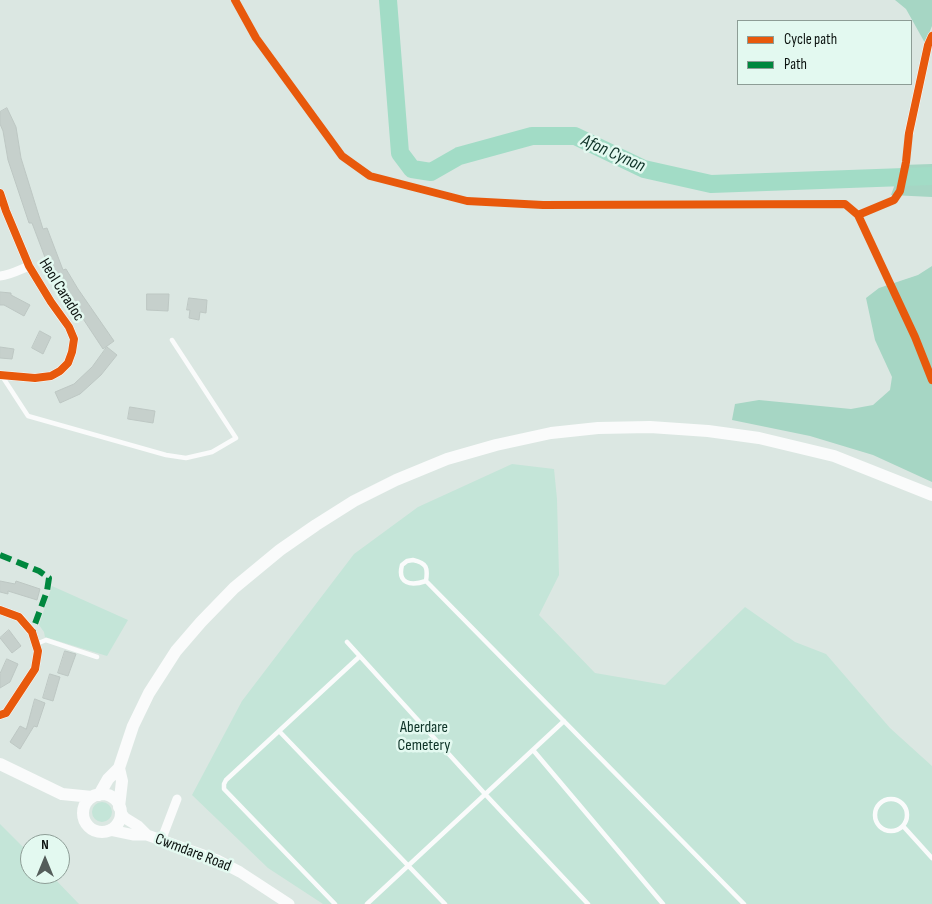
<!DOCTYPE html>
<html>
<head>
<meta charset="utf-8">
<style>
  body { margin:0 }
  #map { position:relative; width:932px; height:904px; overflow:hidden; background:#dbe7e2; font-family:"Sofia Sans Condensed",sans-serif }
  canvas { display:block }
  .legend { position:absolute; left:737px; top:20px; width:175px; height:65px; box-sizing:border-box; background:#e3f9f0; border:1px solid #8d9d96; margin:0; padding:6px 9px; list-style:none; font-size:15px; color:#0c1310 }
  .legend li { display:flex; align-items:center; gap:10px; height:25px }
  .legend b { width:25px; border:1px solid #8d9d96 }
  .north { position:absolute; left:20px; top:834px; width:50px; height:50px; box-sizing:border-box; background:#e3f9f0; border:1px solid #8d9d96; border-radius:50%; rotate:0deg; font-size:14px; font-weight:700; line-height:20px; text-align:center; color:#0c1310 }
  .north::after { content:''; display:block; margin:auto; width:18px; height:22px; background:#545d5a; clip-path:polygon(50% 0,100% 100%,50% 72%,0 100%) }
</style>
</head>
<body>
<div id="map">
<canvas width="932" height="904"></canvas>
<ul class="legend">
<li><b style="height:6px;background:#e8590c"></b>Cycle path</li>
<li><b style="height:6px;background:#00873e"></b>Path</li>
</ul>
<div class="north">N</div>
</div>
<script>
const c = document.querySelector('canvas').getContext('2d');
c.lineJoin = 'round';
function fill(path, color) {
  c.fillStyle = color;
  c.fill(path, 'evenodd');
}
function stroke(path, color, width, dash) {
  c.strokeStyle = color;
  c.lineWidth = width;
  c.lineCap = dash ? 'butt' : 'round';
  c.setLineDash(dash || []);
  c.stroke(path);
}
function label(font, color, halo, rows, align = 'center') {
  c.font = font + ' "Sofia Sans Condensed",sans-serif';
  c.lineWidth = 5;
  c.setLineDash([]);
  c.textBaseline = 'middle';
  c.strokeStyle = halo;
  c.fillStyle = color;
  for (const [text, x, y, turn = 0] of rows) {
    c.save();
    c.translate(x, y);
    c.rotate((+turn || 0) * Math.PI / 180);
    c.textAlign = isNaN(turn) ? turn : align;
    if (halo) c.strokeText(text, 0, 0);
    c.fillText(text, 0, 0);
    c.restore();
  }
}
fill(new Path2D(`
  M512,464l42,5 3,30 2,76 -20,40 56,58 70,12 80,-78 50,35 31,12 64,74 42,38v138h-609l-55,-36 -76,-73 50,-94 112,-147 64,-47z
  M52,586l76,34 -21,36 -62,-19 -1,-5 -5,-7z
  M92 812a10 10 0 1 1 20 0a10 10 0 1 1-20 0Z
  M0,824l30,30v20h20l29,30h-79z`), '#c4e5d8');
fill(new Path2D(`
  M895,0h37v26l-7,17 -19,-34z
  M932,164v33l-41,-2 11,-30z
  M932,266v216l-59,-27 -63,-19 -78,-16 3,-16 24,-4 92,9 22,-4 17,-15 2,-13 -17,-37 -9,-42 13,-10 39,-13z`), '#a6d6c4');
stroke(new Path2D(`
  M388,0l12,153 12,16 19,3 28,-16 73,-20h43l69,33 67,15 221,-8`), '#a2dcc6', 18);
const building = new Path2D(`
  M7,108l9,19 5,31 22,71 4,-1 16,42 3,-1 12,20 36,52 -11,8 -37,-56 -15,-26 -2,1 -17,-45h-3l-21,-63 -5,-29 -3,-7v-12z
  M0,292l11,1v2l19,10 -6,11 -20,-11h-4z
  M147,294h22l-1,17 -21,-1z
  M189,298l18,2 -1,13 -6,-1 -1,8 -10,-2 1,-8h-3z
  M40,331l11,6 -8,17 -11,-6z
  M0,347l14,2 -2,10 -12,-1z
  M107,347l10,8 -16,20 -21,19 -20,9 -5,-11 19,-8 18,-17z
  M130,407l25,4 -2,12 -25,-4z
  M0,581l15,3 1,-3 24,8 -3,11 -29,-9v3l-8,-2z
  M9,630l12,16 -9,7 -12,-15z
  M65,651l11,3 -8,22 -10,-3z
  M7,659l11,5 -8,18 -10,6v-14z
  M50,674l10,3 -7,24 -10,-3z
  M35,699l10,4 -8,24 -3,-1 -14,23 -10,-7 10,-16 6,3z`);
fill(building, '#c6d0cc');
stroke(building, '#bdc7c3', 1);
stroke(new Path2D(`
  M858,215l57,122 17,43
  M2,376l26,40 138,39 20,3 26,-6 24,-14 -64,-98
  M413,560c14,3 15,8 13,21 -15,5 -29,3 -24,-16l5,-4z
  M426,581l318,323
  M347,642l138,152 103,110
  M36,644l10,-4 51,17
  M279,731l166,173
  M533,750l130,154
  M875 815a16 16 0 1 1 32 0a16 16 0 1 1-32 0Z
  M903,826l29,32
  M335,904l-111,-115v-5l2,-4 133,-123
  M367,904l197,-183`), '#fafbfb', 4.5);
stroke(new Path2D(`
  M909,133l19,-88 4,-9
  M0,193l6,18 23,55 22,36 18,25 5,12 -2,13 -4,11 -8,8 -9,5 -16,2 -35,-3
  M0,276c10,-1 19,-6 29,-10
  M0,610l19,7 13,15 6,19 -3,18 -29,44 -6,2
  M161,841l16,-42`), '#fafbfb', 9);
stroke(new Path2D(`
  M121,813l4,5 13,8 9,9
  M110,830l24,5h13l70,25 23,12 49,32`), '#fafbfb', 11);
stroke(new Path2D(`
  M0,764l62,30 30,3
  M119,768l3,13 -3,26
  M83 813a19 19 0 1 1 38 0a19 19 0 1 1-38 0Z
  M99,795l9,-16 11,-11 14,-42 16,-33 27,-42 25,-29 33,-34 46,-38 36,-25 38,-24 42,-21 51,-21 49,-14 55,-12 47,-5 52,-1 58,4 51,7 75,18 98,39`), '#fafbfb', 12);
stroke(new Path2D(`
  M0,555l39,16 10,7 -2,13 -15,41`), '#00873e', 6, [12, 6]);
stroke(new Path2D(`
  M235,0l21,38 86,118 28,20 97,25 76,4 302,-1 13,11 57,122 17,43
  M0,193l6,18 23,55 22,36 18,25 5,12 -2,13 -4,11 -8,8 -9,5 -16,2 -35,-3
  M858,215l36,-15 6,-9 6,-29 3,-29 19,-88 4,-9
  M0,610l19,7 13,15 6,19 -3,18 -29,44 -6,2`), '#e8590c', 8);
label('16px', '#0c1310', '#e3f9f0', [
  ["Heol Caradoc",61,290,58],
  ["Cwmdare Road",193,853,21]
]);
label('16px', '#0d3226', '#e3f9f0', [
  ["Aberdare",424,728],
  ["Cemetery",424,746]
]);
label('italic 18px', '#0e3227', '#e3f9f0', [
  ["Afon Cynon",613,154,24]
]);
</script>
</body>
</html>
